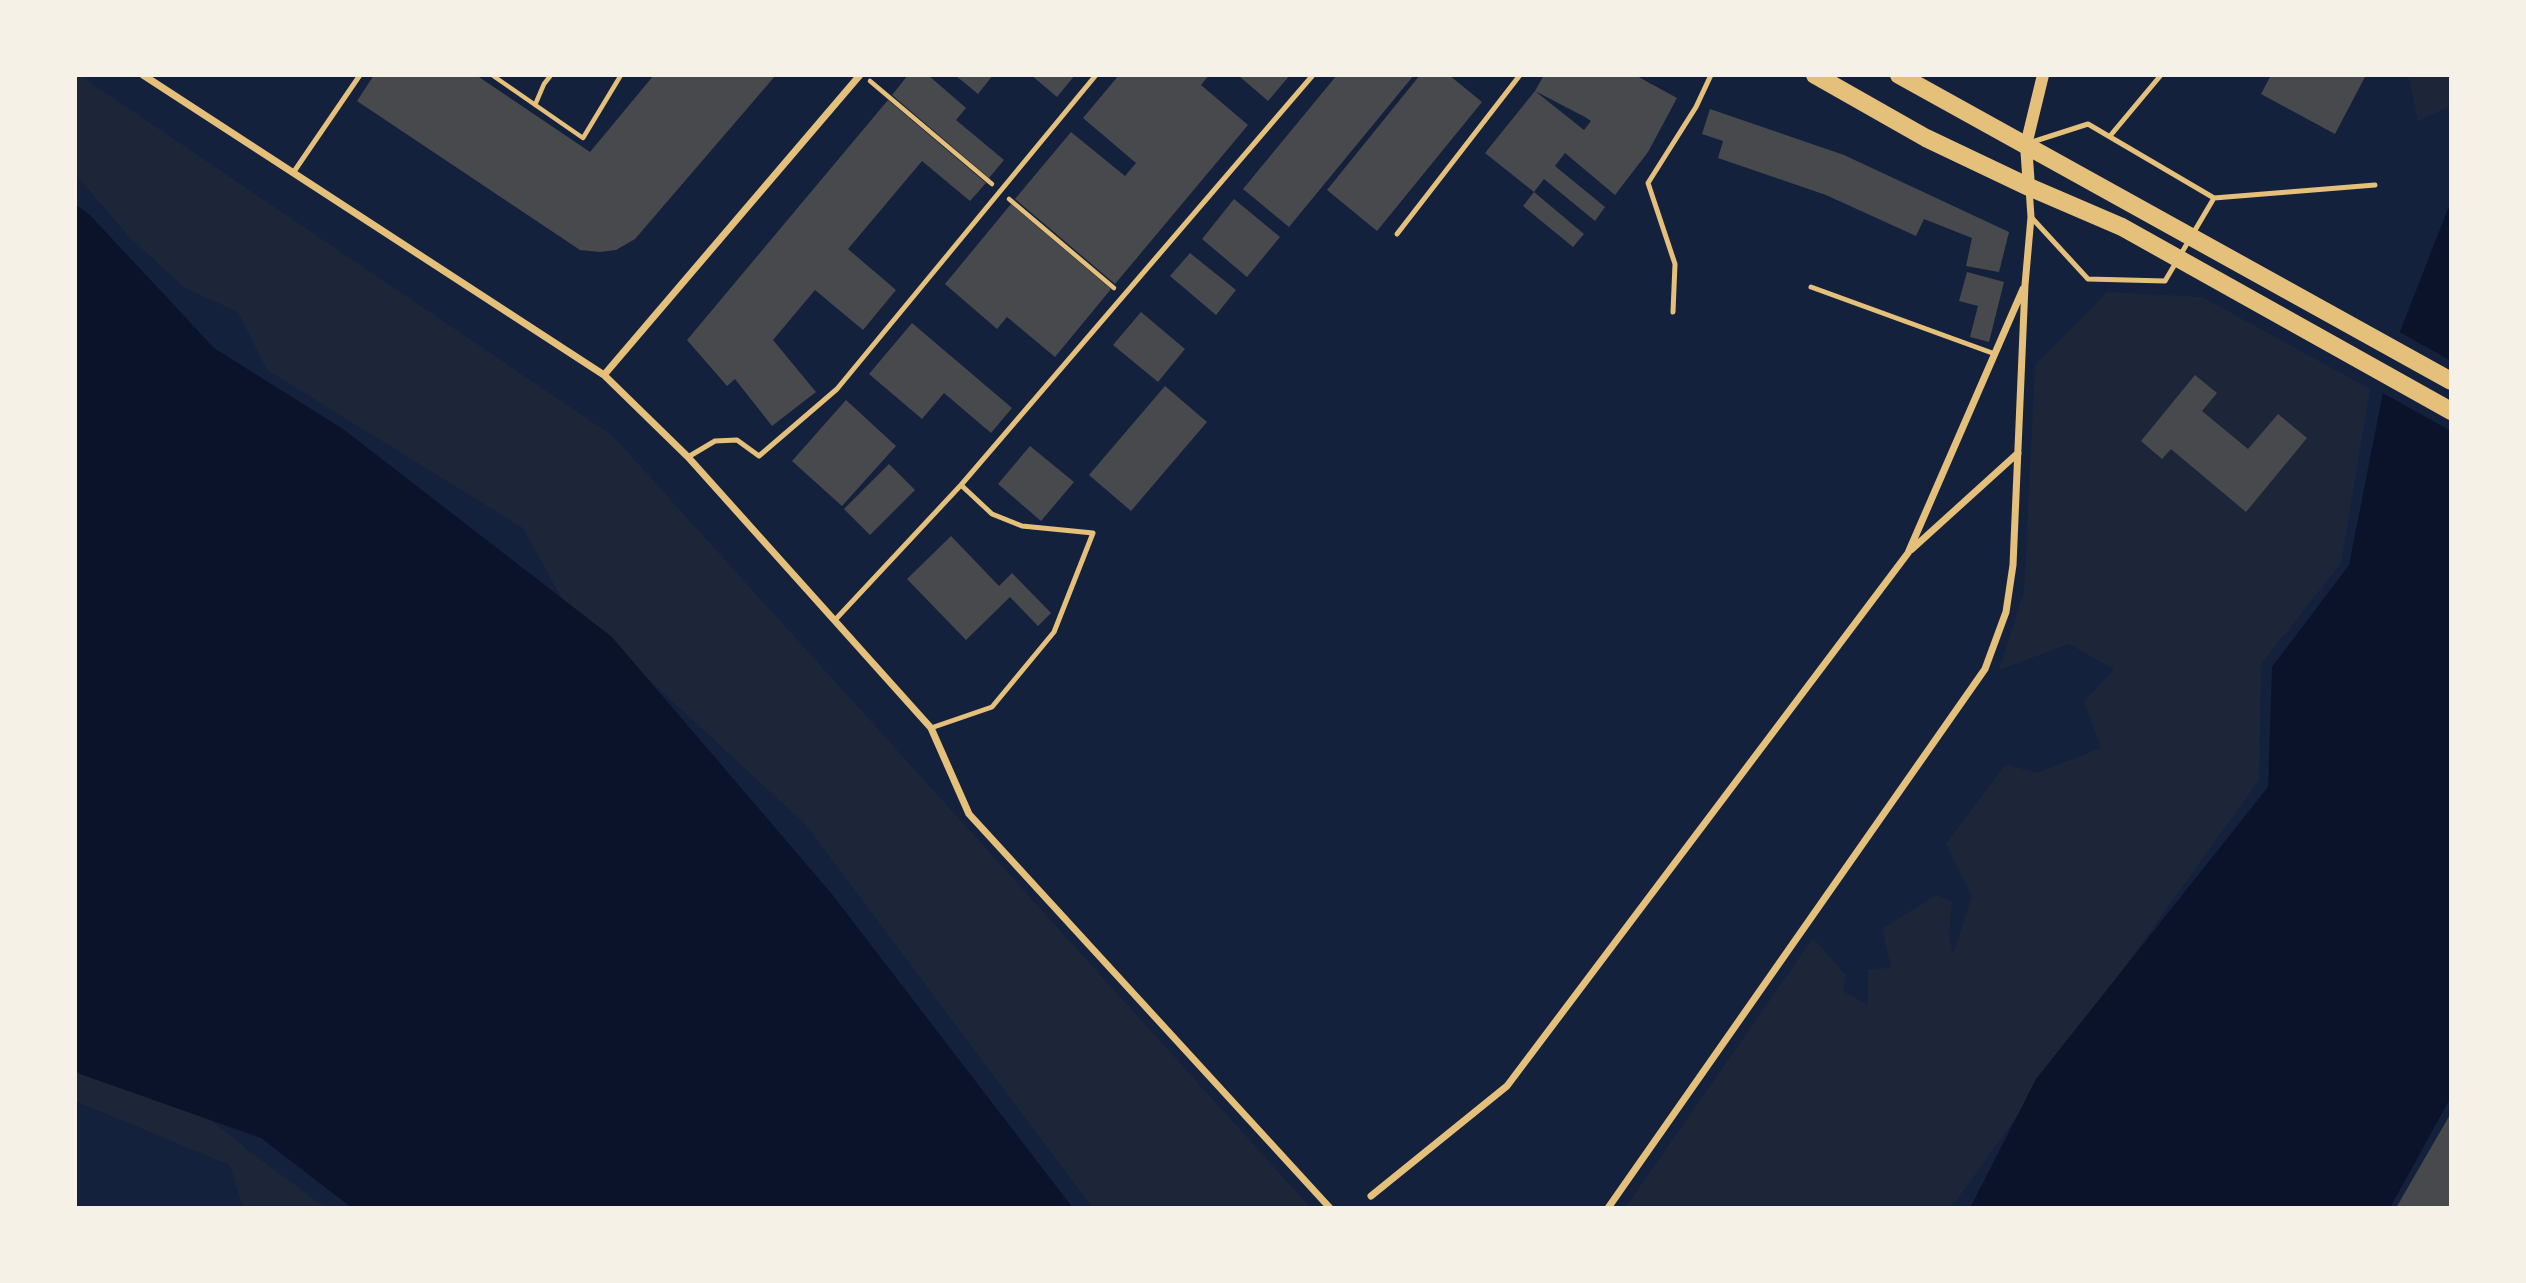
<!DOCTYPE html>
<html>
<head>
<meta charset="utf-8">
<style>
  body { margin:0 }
  #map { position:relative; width:2526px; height:1283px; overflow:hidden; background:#14213d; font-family:"IBM Plex Sans",sans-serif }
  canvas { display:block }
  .frame { position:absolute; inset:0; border:77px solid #f6f1e7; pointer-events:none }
</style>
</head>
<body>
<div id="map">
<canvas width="2526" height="1283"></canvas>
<div class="frame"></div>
</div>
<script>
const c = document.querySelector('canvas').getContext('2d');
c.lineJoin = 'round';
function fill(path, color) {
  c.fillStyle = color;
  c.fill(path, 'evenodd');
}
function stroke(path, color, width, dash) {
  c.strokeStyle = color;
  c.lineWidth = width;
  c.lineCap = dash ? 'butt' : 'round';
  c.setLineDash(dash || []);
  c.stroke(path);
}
fill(new Path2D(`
  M75,75h4l534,361 698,772h-218l-286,-382 -245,-227 -39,-71 -256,-158 -29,-58 -53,-24 -54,-49 -56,-65z
  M2408,75h43v31l-33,15z
  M2107,292l95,5 168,92 -29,174 -80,101 -2,116 -303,421 -9,7h-322l188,-270 33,37 -3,16 25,14v-36l23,-1 -9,-39 54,-34 16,7 -3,33 4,20 19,-59 -26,-52 60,-80 31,9 64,-25 -17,-46 30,-33 -45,-25 -70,26 25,-78 11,-227z
  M75,1011l178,143 73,54h-83l-13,-43 -155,-64z`), '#1d2539');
fill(new Path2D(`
  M2451,201v896l-61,111h-420l66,-129 232,-292 4,-120 77,-102 41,-208z
  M75,204l15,11 124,133 129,81 269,208 219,256 242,315h-721l-91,-70 -181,-64 -5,-4z`), '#0b132b');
fill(new Path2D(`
  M2396,330l55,31v70l-72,-40 7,-35z`), '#14213d');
fill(new Path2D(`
  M374,75h102l114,77 64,-77h122l-141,164 -19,11 -16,2 -20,-2 -223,-149z
  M908,75h20l38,33 -10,12 48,40 -15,18 -97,-83z
  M955,75h38l-15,19z
  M1031,75h44l-18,22z
  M1119,75h90l-8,10 47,40 -133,159 -100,-85 56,-67 54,44 11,-13 -53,-45z
  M1238,75h52l-22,26z
  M1337,75h77l-125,152 -46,-38z
  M1420,75h29l33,27 -105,129 -50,-41z
  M1544,75h91l42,23 -29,54 -33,43 -50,-42 -10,13 50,41 -10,14 -51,-42 -10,13 -49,-39 50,-62zM1535,91l50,26 6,4 -7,9z
  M2271,75h95l-31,59 -74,-40z
  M888,100l98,83 -16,18 -48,-40 -74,88 48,41 -33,40 -48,-40 -42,50 43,52 -44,34 -37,-47 -8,7 -40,-46z
  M1710,109l134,46 165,77 -10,40 -33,-6 6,-28 -48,-19 -8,17 -90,-41 -108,-37 5,-17 -21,-7z
  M1534,192l50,42 -11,13 -50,-41z
  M1234,199l46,38 -33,40 -45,-38z
  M1011,204l100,85 -56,68 -48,-40 -10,12 -52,-45z
  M1190,253l46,37 -20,25 -46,-39z
  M1967,272l37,10 -15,60 -19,-5 8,-31 -19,-5z
  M1141,312l44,37 -27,33 -45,-37z
  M912,323l100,85 -21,25 -47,-40 -22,26 -53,-45z
  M2195,375l22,18 -15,18 46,38 30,-35 29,24 -61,74 -75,-63 -9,10 -21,-18z
  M1165,386l42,36 -76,89 -42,-36z
  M846,400l50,46 -54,60 -50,-45z
  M1030,446l44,36 -33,39 -43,-37z
  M889,464l26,26 -45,45 -26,-26z
  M951,536l48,50 13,-13 39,40 -13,13 -28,-29 -44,43 -59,-61z
  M2451,1113v95h-55z`), '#48494c');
stroke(new Path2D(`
  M492,75l91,63 38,-63
  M870,81l122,103
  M535,105l9,-21 7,-9
  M1009,199l105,89`), '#e5c07b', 4.5);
stroke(new Path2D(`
  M2110,136l51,-61
  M2032,142l56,-18 126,74 161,-13
  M293,173l67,-98
  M2031,217l57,62 77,2 49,-83
  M1397,234l123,-159
  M1811,287l184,67
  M1673,312l2,-48 -27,-81 48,-76 15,-32
  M688,457l27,-16 22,-1 22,16 78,-67 259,-314
  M835,620l126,-135 352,-410
  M931,728l61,-21 62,-75 39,-99 -71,-7 -30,-12 -31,-29`), '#e5c07b', 5);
stroke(new Path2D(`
  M143,75l461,300 84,82 243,271 38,86 361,394
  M604,375l256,-300
  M1911,550l107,-97
  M1371,1196l136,-110 401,-533 115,-264
  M1608,1208l377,-539 21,-57 7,-47 12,-280 6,-68 -2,-29`), '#e5c07b', 7);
stroke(new Path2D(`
  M2029,187l-3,-42 17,-70`), '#e5c07b', 12);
stroke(new Path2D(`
  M1815,75l111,63 103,49 93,40 329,184
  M1899,75l552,306`), '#e5c07b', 18);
</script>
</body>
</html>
